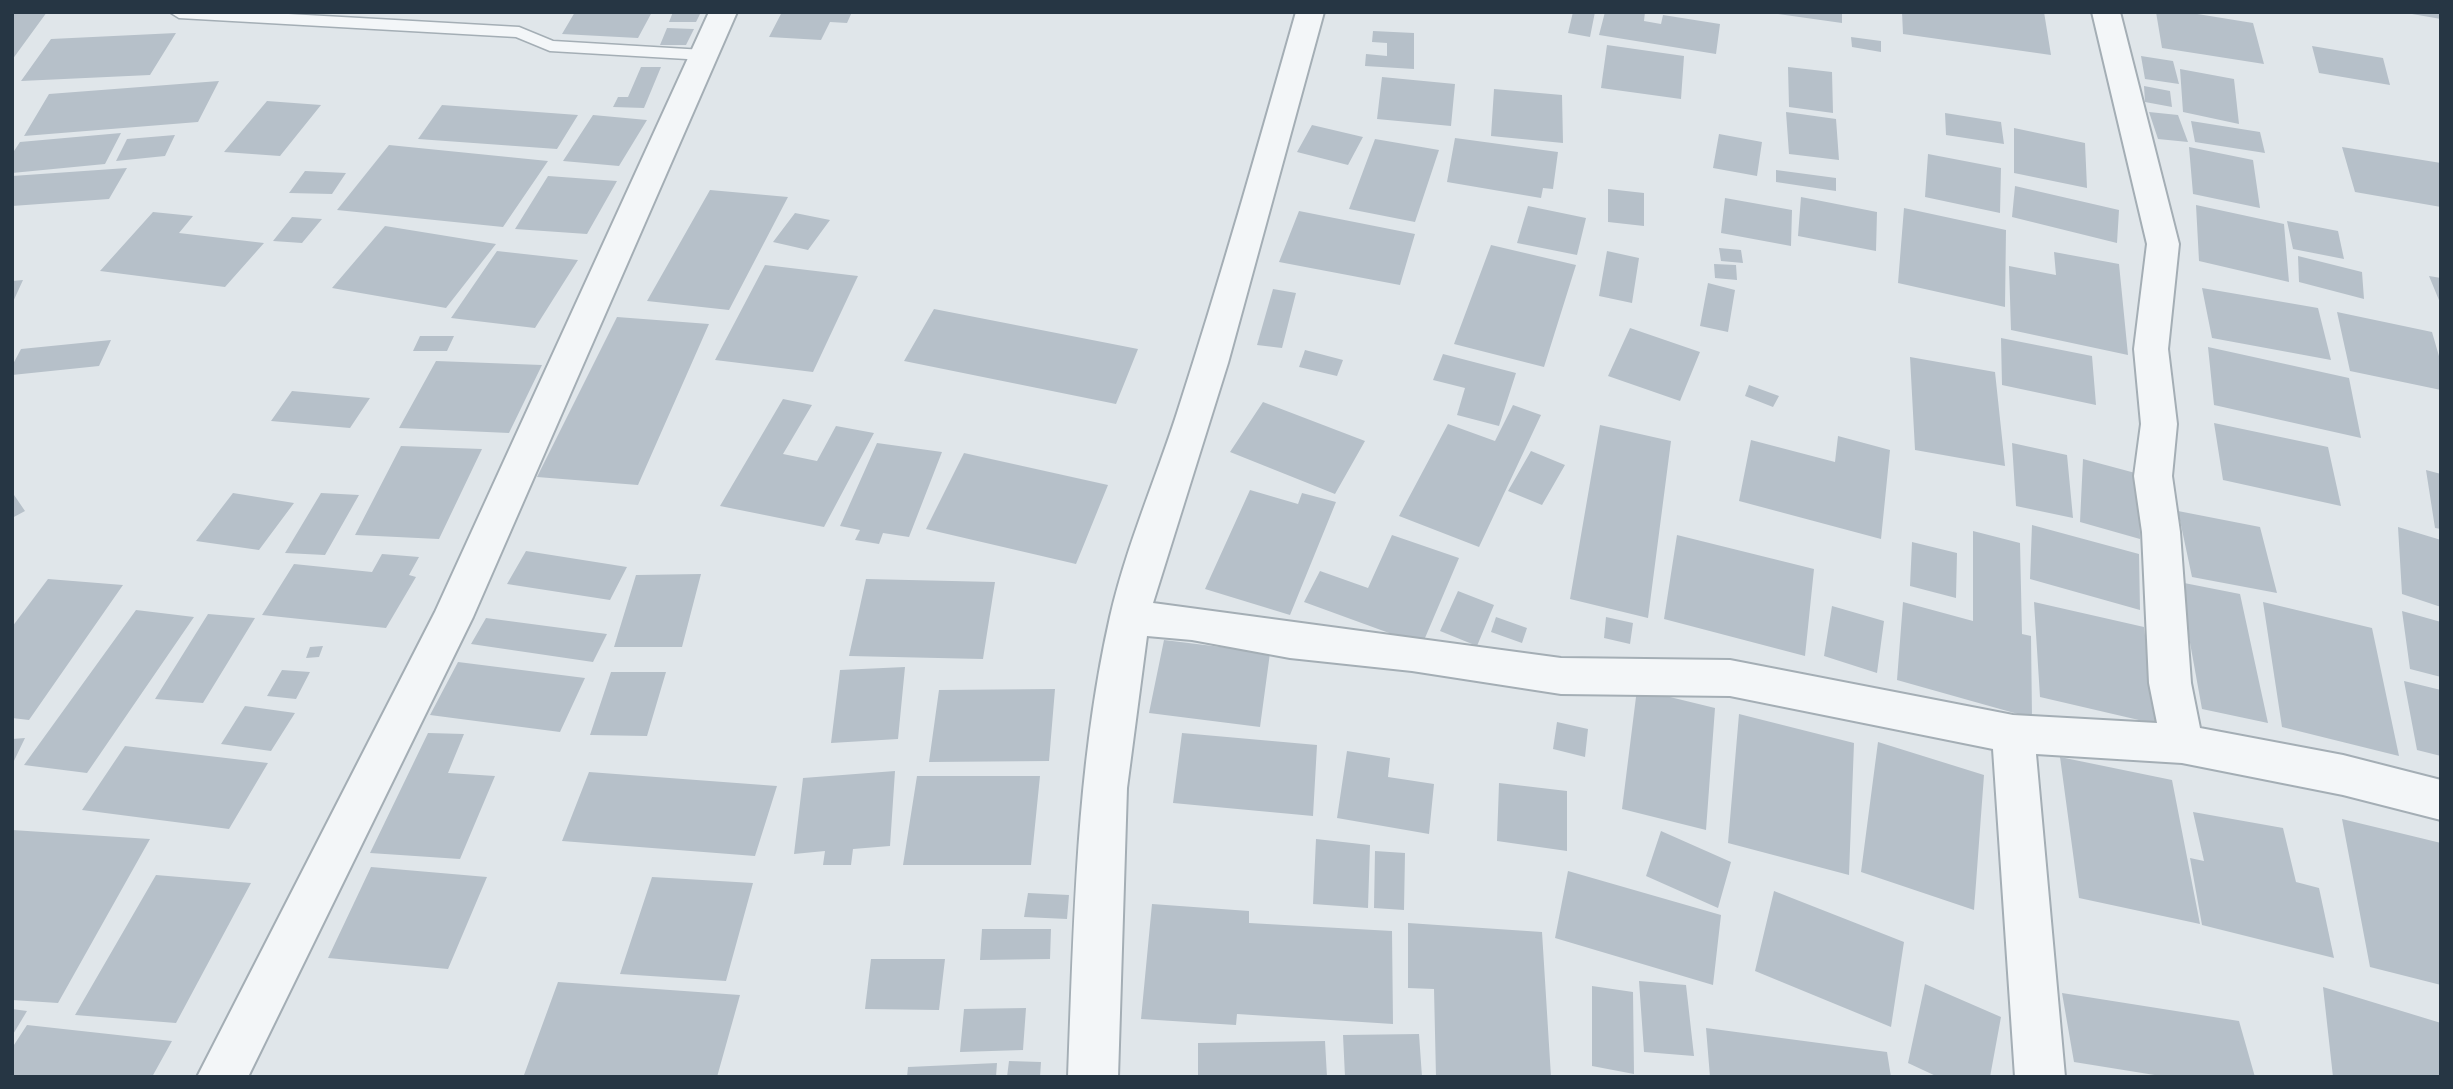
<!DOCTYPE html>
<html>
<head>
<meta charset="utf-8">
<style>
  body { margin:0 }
  #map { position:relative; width:2453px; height:1089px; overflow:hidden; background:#e0e6ea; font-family:"Nunito Sans",sans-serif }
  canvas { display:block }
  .frame { position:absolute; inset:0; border:14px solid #263644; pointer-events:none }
</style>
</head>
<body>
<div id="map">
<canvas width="2453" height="1089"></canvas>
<div class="frame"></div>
</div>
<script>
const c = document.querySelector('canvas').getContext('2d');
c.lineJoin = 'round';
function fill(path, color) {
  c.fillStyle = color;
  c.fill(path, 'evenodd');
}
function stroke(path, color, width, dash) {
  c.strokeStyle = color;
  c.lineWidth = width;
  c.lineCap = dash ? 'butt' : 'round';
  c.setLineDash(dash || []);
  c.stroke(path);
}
fill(new Path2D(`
  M12,12h35l-35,48z
  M575,12h77l-14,26 -76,-4z
  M673,12h28l-5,10h-27z
  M782,12h70l-5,11 -17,-1 -9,18 -52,-3z
  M1573,12h22l-5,25 -22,-4z
  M1605,12h40l-1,9 17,3 2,-9 57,9 -4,30 -117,-19z
  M1778,12h64v11l-64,-9z
  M1902,12h142l7,43 -148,-21z
  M2156,12h29l68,11 11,41 -102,-16z
  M2412,12h29v7l-29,-5z
  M667,28l27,1 -8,16h-26z
  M1373,31l41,2v36l-49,-3 1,-12 21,2v-13l-15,-1z
  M176,33l-26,42 -129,6 30,-42z
  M1851,37l30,4v11l-29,-5z
  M1607,45l77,11 -3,43 -80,-11z
  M2312,46l71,12 7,27 -71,-12z
  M2141,56l32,5 6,23 -34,-5z
  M641,67h20l-17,41 -31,-1 5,-10h10z
  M1788,67l44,5 1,41 -44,-6z
  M2180,69l54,10 5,45 -56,-12z
  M1382,77l73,7 -4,42 -74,-7z
  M219,81l-21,41 -174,14 25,-42z
  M2144,86l26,5 2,16 -27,-5z
  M1494,89l68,6 1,48 -72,-7z
  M267,101l54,4 -41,51 -56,-4z
  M442,105l136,10 -21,34 -139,-10z
  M1786,112l50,7 3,41 -50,-6z
  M2149,112l29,3 10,27 -30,-3z
  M1945,113l56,9 3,22 -58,-9z
  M593,115l54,5 -28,46 -56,-5z
  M2191,121l69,11 5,21 -70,-11z
  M1312,125l51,12 -15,28 -51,-13z
  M2014,128l71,15 2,45 -73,-15z
  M121,133l-16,31 -93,9v-19l8,-12z
  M1719,134l43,8 -5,34 -44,-8z
  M175,135l-10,21 -49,5 11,-22z
  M1455,138l103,14 -5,37 -10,-1 -2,10 -94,-16z
  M1375,139l64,11 -24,72 -66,-13z
  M389,145l159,16 -45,66 -166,-17z
  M2189,147l64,13 7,48 -67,-14z
  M2342,147l99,16v44l-86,-15z
  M1928,154l73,14 -1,45 -75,-16z
  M127,168l-18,31 -97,7v-30z
  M1776,170l60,8v13l-60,-9z
  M305,171l41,2 -14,21 -43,-1z
  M548,176l69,5 -30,53 -72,-5z
  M2015,186l104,24 -2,33 -105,-26z
  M1608,189l36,4v33l-36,-4z
  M710,190l78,7 -59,113 -82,-9z
  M1801,197l76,15 -1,39 -78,-15z
  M1725,198l67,12 -1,36 -70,-13z
  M2196,205l88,19 5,58 -90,-21z
  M1528,206l58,12 -9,37 -60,-12z
  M1904,208l102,22 -1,77 -107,-24z
  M1299,211l116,23 -15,51 -121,-23z
  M153,212l40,4 -14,17 85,10 -39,44 -125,-16z
  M795,213l35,7 -22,30 -35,-8z
  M292,217l30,2 -20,24 -29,-2z
  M2287,221l51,10 6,28 -51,-10z
  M385,226l111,18 -50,64 -114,-20z
  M1491,245l85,20 -32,102 -90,-23z
  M1719,248l22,2 2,13 -22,-2z
  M497,251l81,9 -43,68 -84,-10z
  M1607,251l32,7 -7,45 -33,-7z
  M2054,252l65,12 9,91 -117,-25 -2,-64 47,9z
  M2298,256l64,16 2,27 -65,-17z
  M1714,264l22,1 1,15 -22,-2z
  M765,265l93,11 -45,96 -98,-12z
  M2429,276l12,2v27z
  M23,280l-11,24v-23z
  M1708,283l27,7 -7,42 -28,-6z
  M2202,288l116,20 13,52 -119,-22z
  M1273,289l23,4 -14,55 -25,-3z
  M934,309l204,40 -22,55 -212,-43z
  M2337,312l95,20 9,31v27l-91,-19z
  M617,317l92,7 -71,161 -101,-8z
  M1630,328l70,24 -20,49 -72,-25z
  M420,336h34l-7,15h-34z
  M2001,338l91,18 4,49 -94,-20z
  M111,340l-12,26 -87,9v-9l9,-17z
  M2208,347l141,31 12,60 -147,-33z
  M1305,350l38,10 -6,16 -38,-9z
  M1443,354l73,19 -17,53 -42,-11 8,-27 -32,-8z
  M1910,357l85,15 10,94 -90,-16z
  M436,361l106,4 -33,68 -110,-5z
  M1749,385l30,11 -6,11 -28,-11z
  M292,391l78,7 -20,30 -79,-7z
  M783,399l29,6 -29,49 34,7 19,-35 38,7 -50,94 -104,-21z
  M1263,402l102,39 -30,53 -105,-42z
  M1513,405l28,10 -62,132 -80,-31 49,-92 47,17z
  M2214,423l114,24 13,59 -118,-26z
  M1600,425l71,16 -23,177 -78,-19z
  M1838,436l52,14 -9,89 -142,-38 12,-61 84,22z
  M877,443l65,9 -33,85 -26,-4 -4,11 -24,-4 5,-10 -20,-4z
  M2012,443l55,12 6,63 -57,-12z
  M401,446l81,3 -43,90 -84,-4z
  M1531,451l34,14 -23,40 -34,-14z
  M964,453l144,32 -32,79 -150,-35z
  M2083,459l56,15 1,65 -60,-17z
  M2426,470l15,4v55l-6,-1z
  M1250,490l48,14 4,-11 34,9 -46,113 -85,-26z
  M12,492l13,19 -13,7z
  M233,493l61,10 -35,47 -63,-9z
  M321,493l38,2 -34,60 -40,-2z
  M2178,511l82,16 17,66 -85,-16z
  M2032,525l107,29 1,56 -110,-31z
  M2398,527l43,13v67l-39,-13z
  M1973,531l47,12 2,91 9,2 1,82 -135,-38 6,-78 70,19z
  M1392,535l67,23 -37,87 -118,-43 16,-31 48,17z
  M1677,535l137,34 -9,87 -141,-37z
  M1912,542l45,11 -1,45 -46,-12z
  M526,551l101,16 -17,33 -103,-16z
  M382,554l37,3 -10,18 7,2 -30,51 -124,-13 32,-51 78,8z
  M701,574l-19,73h-68l22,-72z
  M48,579l75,6 -94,135 -17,-2v-91z
  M866,579l129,3 -12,77 -134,-3z
  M2179,582l61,12 28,129 -66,-14z
  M1458,591l36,14 -17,41 -37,-15z
  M2034,602l110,25 12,97 -116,-27z
  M2263,602l109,26 27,128 -117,-29z
  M1832,606l52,15 -7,52 -53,-17z
  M136,610l58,7 -107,156 -63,-8z
  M2402,611l39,11v55l-31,-8z
  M208,614l47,4 -52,85 -48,-4z
  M1496,617l31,11 -5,15 -31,-11z
  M1606,617l27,6 -3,21 -26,-6z
  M486,618l121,16 -14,28 -122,-18z
  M1164,640l106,13 -10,74 -111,-14z
  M323,646l-4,11 -13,1 4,-11z
  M458,662l127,16 -25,54 -130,-17z
  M905,667l-7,72 -67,4 9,-73z
  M282,670l28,2 -14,27 -29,-3z
  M611,672h55l-19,64 -57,-1z
  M2404,681l37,9v66l-24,-6z
  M1055,689l-6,72 -120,1 10,-72z
  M1637,689l78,19 -9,122 -84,-21z
  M245,706l50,7 -24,38 -50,-7z
  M1739,714l115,29 -5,132 -121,-32z
  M1557,722l31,7 -3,28 -32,-8z
  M428,733l36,1 -16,39 47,3 -35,83 -90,-6z
  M1182,733l135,12 -4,71 -140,-13z
  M25,738l-13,27v-26z
  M1878,742l106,33 -10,135 -113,-38z
  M125,746l143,17 -39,66 -147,-19z
  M1347,751l43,7 -2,19 46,7 -5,50 -92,-16z
  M2060,757l112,23 28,144 -121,-26z
  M895,771l-5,75 -37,3 -2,16h-28l2,-14 -31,3 9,-76z
  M589,772l188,14 -22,70 -193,-15z
  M917,776h123l-9,89h-128z
  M1499,783l68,8v60l-70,-10z
  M2193,812l90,16 13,54 23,6 15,70 -132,-33 -12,-67 14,3z
  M2342,819l99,24v142l-71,-18z
  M12,830l138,9 -92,164 -46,-3z
  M1661,831l70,31 -13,46 -72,-32z
  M1316,839l54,6 -2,63 -55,-4z
  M1375,851l30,2 -1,57 -30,-2z
  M371,867l116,10 -39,92 -120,-11z
  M1568,871l153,44 -8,70 -158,-47z
  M156,875l95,8 -75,140 -101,-8z
  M652,877l101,6 -27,98 -106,-7z
  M1774,891l130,51 -13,85 -136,-56z
  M1028,893l41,2 -2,24 -43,-2z
  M1152,904l97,7v12l143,8 1,93 -156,-10 -1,11 -95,-6z
  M1408,923l134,9 9,145h-115l-2,-88 -26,-1z
  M982,929h69l-1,30 -70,1z
  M871,959h74l-6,51 -74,-1z
  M1639,981l47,4 8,71 -50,-4z
  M558,982l182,13 -23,82 -193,-2z
  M1925,984l76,33 -11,60h-52l-30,-14z
  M1592,986l41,6 1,82 -42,-8z
  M2323,987l118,36v54h-108z
  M2062,993l177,28 16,56h-88l-93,-15z
  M1026,1008l-3,42 -63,2 4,-43z
  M12,1009l15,2 -15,25z
  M27,1025l145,16 -20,36h-140v-29z
  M1706,1028l181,24 4,25h-181z
  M1419,1034l3,43h-77l-2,-42z
  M1325,1041l2,36h-129v-34z
  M1009,1061l32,1 -1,15h-33z
  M997,1063l-1,14h-89l1,-10z`), '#b6c0c9');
const lane = new Path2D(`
  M253,12l266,15 34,14 151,9 8,5 -8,5 -154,-9 -34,-14 -337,-19 -8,-5z`);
const street = new Path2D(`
  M709,12h28l-264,605 -225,460h-51l238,-465z
  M1296,12h28l-96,351 -75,240 408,55 169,2 283,55 144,8 -8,-40 -7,-151 -8,-56 7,-52 -7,-75 13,-105 -55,-232h28l59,232 -11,105 9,75 -5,52 8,56 11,151 9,45 143,27 98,25v40l-98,-25 -161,-32 -146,-9 29,323h-50l-22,-328 -263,-53 -169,-2 -149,-23 -122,-13 -98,-18 -45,-4 -20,152 -9,289h-50c6,-154 8,-310 42,-460 16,-70 45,-136 67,-204 43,-133 81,-267 119,-401z`);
stroke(lane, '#a4aeb5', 3);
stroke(street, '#a4aeb5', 4);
fill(lane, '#f3f6f8');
fill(street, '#f3f6f8');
</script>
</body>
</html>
